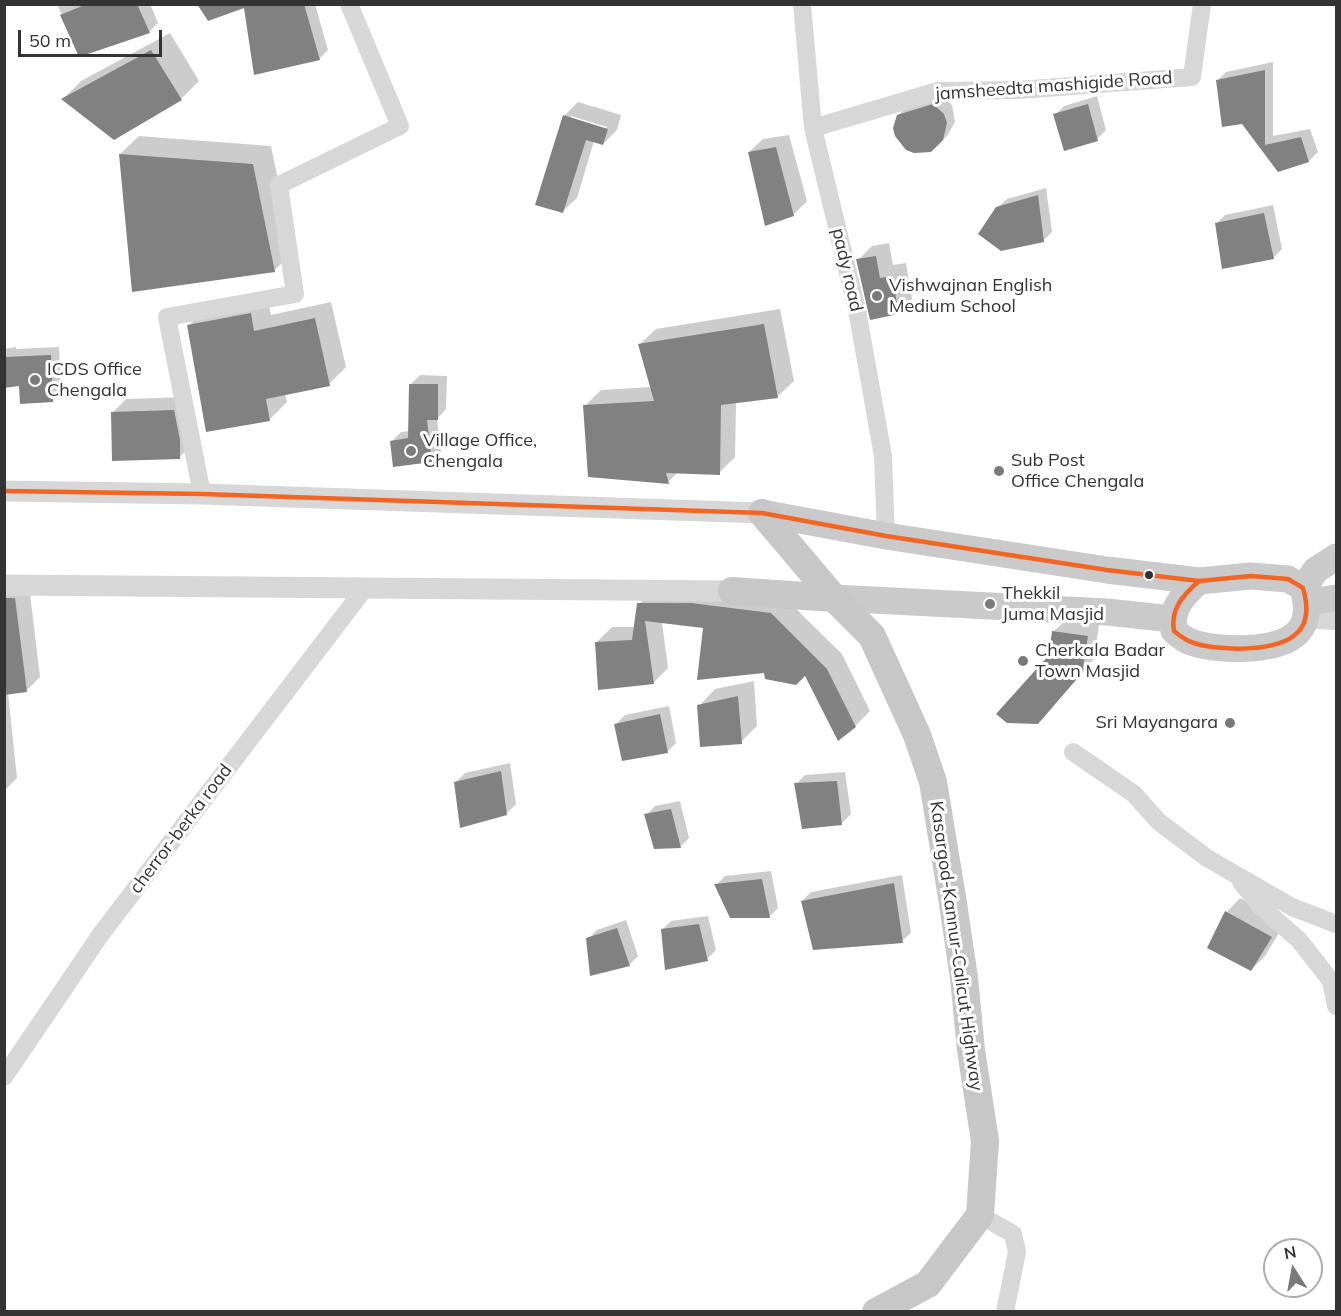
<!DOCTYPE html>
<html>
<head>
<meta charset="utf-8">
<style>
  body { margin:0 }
  #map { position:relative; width:1341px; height:1316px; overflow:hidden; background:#fff; font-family:Mulish,sans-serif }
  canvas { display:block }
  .frame { position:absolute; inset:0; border:6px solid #333; pointer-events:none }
  .north { position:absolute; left:1263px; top:1238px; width:60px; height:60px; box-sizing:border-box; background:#fff; border:2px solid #adadad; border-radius:50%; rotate:349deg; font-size:16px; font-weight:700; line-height:24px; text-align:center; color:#333 }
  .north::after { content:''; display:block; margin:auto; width:21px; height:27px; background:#7a7a7a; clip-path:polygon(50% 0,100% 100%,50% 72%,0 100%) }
  .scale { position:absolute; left:18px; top:30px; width:144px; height:27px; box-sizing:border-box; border:3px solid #333; border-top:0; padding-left:8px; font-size:18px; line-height:21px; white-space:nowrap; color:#333; -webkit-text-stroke:4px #fff; paint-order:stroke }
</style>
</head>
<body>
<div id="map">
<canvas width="1341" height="1316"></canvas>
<div class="frame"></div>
<div class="north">N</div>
<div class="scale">50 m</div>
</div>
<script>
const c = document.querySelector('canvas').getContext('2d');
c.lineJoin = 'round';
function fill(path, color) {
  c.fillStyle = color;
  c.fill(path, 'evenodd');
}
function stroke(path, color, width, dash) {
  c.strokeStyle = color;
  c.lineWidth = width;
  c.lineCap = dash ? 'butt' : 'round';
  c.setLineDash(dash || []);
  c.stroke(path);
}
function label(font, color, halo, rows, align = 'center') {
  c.font = font + ' Mulish,sans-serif';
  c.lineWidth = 6;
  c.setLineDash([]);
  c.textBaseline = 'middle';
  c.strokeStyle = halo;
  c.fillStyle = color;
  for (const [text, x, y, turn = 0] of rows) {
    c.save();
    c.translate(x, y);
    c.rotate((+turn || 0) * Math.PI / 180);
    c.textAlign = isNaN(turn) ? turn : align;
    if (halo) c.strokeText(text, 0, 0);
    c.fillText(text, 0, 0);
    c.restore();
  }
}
fill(new Path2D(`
  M57,4h93l8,19 -9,9 -69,23z
  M198,4h117l13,46 -9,9 -73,-53z
  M170,33l29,48 -18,18h-118l18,-18z
  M1273,62v74l37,-7 8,23 -9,9 -30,9 -62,-89 9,-9z
  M942,96l10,9 3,17 -8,14 -10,10 -39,-30 9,-10z
  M1097,96l9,34 -9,9 -42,-24 9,-9z
  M578,102l43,13 -4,15 -14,14 -9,-3 -17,57 -14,13 1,-95zM571,116l36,11 -1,3 -35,-11z
  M789,135l18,66 -14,14 -44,-63 14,-13z
  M139,136l132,10 22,106 -19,19 -154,-117z
  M1046,188l6,44 -9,9 -46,-33 10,-9z
  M1273,205l9,44 -9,9 -57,-34 9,-9z
  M889,243l4,22 13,-2 6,36 -14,14 -40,-53 14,-14z
  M267,297l4,18 60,-13 15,65 -17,17 -44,10 2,8 -17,17 -81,-94 17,-17z
  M780,309l14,72 -17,16 -41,5 -1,55 -16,16 -41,-1 -10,10 -83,-76 16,-16 50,-3 -12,-42 17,-16z
  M16,347v2l43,-2 2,45 -9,9 -31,-17 -17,2v-37z
  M420,375l27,1 -1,33 -9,10 4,33 -9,9 -40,-20 9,-9 9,-1 1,-47z
  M187,397l6,46 -13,14 -68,-44 14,-14z
  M4,584l25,1 11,92 -14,14 -18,2 9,85 -13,13z
  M654,589l132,10 56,55 28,57 -15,15 -50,-52 -40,-3 -60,-44 -43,-5 6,46 -15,15 -56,-41 15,-15h24l3,-23z
  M1066,620l33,5 -5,34 -56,64 15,-91z
  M754,681l3,45 -16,16 -42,-36 16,-17z
  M669,706l7,37 -9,9 -51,-28 9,-9z
  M510,763l6,41 -9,9 -51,-31 9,-9z
  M845,772l6,42 -9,9 -46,-39 9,-9z
  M680,801l9,37 -9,9 -34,-32 9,-9z
  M771,871l7,37 -9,9 -53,-32 9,-9z
  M902,875l9,58 -9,8 -100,-40 9,-9z
  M1240,898l45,25 -20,33 -14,14 -42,-23 18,-35z
  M708,916l8,34 -9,9 -45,-29 9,-9z
  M626,920l12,36 -9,9 -41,-26 9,-9z`), '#0003');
fill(new Path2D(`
  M87,4h50l13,29 -71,24 -19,-42z
  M197,4h107l16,56 -66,15 -10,-67 -36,13z
  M151,50l31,50 -68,40 -53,-41z
  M1265,70v75l36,-8 8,25 -31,10 -36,-48 -20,3 -6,-47z
  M933,104l11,10 3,9 -4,17 -12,12 -17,1 -8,-3 -11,-14 -2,-8 4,-13z
  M1088,104l10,37 -34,10 -11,-37z
  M563,115l45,14 -5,16 -17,-5 -23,73 -28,-8z
  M776,147l18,69 -29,10 -17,-74z
  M119,154l134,10 22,108 -143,20z
  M1038,195l6,47 -43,9 -23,-17 18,-27z
  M1264,213l10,46 -52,10 -7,-46z
  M876,256l4,22 12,-2 7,38 -29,6 -14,-61z
  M251,313l3,18 61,-13 15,68 -64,13 4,22 -64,11 -19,-107z
  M764,324l14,74 -57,7 -1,70 -54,-2 3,11 -81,-7 -5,-72 71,-4 -16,-57z
  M51,355l2,47 -33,2 -1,-18 -15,2v-31z
  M409,384h29v36h-11l5,42 -39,5 -3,-26 18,-3z
  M174,410l6,30v19l-68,2 -1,-49z
  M4,598h11l12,94 -23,3z
  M637,603h54l80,10 56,56 29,58 -18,14 -33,-65 -9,9 -31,-6 -1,-6 -67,7 6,-52 -58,-7 9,63 -56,6 -3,-48 37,-2z
  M1052,631l36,5 -6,37 -44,51 -31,-1 -11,-9 53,-59z
  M738,696l4,48 -42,3 -3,-42z
  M660,714l8,39 -46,8 -8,-37z
  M501,771l6,44 -47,13 -6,-46z
  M837,781l5,44 -40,4 -8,-46z
  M671,809l10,39 -27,1 -10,-35z
  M762,879l8,39h-40l-16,-34z
  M894,883l9,60 -90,7 -12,-49z
  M1225,911l47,26 -21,34 -44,-23z
  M699,924l9,37 -43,9 -4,-41z
  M617,928l13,38 -40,10 -4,-38z`), '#818181');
stroke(new Path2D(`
  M802,4l11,124 44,182 26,146 3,80
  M813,128l125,-37 81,-1 173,-13 10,-73
  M202,494l-35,-177 128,-23 -16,-109 121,-59 -51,-122
  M1305,619l31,2
  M1073,752l61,42 25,28 48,36 85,49 44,17
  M1241,882l19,24 39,34 32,41 5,25
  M4,1077l97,-143 264,-346
  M980,1215l33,19 4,18 -12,60`), '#d7d7d7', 18);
stroke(new Path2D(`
  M4,491l198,3 560,19
  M4,585l728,6`), '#d7d7d7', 21);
stroke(new Path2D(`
  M762,513l124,23 221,34 92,11 52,-5 37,3 15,9c4,14 6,33 -5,44 -19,21 -80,19 -104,11 -8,-2 -14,-7 -20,-12 -4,-22 9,-36 25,-50
  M1303,588l13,-18 20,-13
  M834,598l273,14 65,7
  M1307,602l29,-4`), '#cacaca', 27);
stroke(new Path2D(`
  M762,513l72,85 38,38 45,99 16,47 19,115 12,81 7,72 14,91 -5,74 -52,69 -52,28
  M732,591l102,7`), '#c7c7c7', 28);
stroke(new Path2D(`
  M4,491l198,3 560,19 124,23 221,34 92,11 52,-5 37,3 15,9c4,14 6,33 -5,44 -19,21 -80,19 -104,11 -8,-2 -14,-7 -20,-12 -4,-22 9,-36 25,-50`), '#f26522', 4.5);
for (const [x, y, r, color] of [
  [877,296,6,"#7a7a7a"],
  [35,380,6,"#7a7a7a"],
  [411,451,6,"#7a7a7a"],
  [999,471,6,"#7a7a7a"],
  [1149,575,5,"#333"],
  [990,604,6,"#7a7a7a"],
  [1023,661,6,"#7a7a7a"],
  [1230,723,6,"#7a7a7a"]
]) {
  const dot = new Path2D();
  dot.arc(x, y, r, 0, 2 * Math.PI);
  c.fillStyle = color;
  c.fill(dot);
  stroke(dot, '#fff', 2);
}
label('18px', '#333', '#fff', [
  ["jamsheedta mashigide Road",1054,86,-4],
  ["pady road",847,270,77],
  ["cherror-berka road",181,829,-53],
  ["Kasargod-Kannur-Calicut Highway",956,946,82]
]);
label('18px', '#333', '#fff', [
  ["Vishwajnan English",889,286],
  ["Medium School",889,307],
  ["ICDS Office",47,370],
  ["Chengala",47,391],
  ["Village Office,",423,441],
  ["Chengala",423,462],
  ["Sub Post",1011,461],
  ["Office Chengala",1011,482],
  ["Thekkil",1002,594],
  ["Juma Masjid",1002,615],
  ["Cherkala Badar",1035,651],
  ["Town Masjid",1035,672],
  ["Sri Mayangara",1218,723,"right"]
], 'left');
</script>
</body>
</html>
